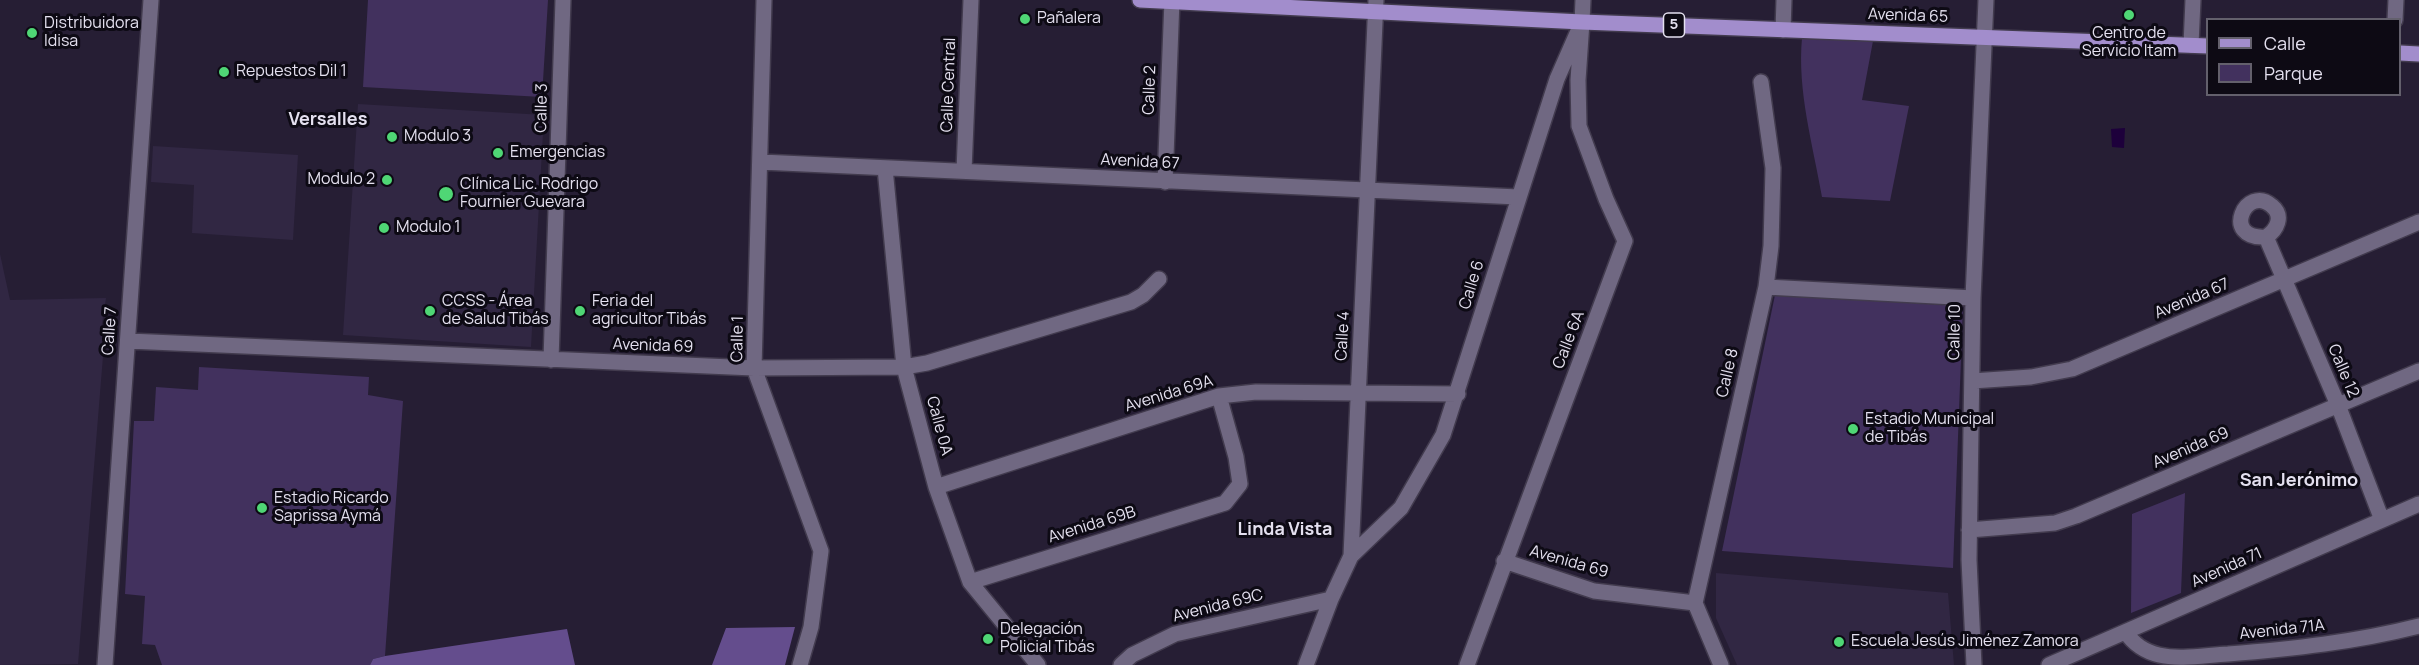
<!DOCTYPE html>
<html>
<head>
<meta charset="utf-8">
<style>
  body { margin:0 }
  #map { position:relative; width:2419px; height:665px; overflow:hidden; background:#261e34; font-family:Manrope,sans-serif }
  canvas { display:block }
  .legend { position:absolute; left:2206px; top:18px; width:195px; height:78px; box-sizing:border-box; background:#0d0a14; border:2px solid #63606c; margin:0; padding:8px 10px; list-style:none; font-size:18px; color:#e4e0ef }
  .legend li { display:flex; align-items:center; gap:12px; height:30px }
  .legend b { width:30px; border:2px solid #63606c }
</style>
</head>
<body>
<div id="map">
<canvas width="2419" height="665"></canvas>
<ul class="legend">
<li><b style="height:8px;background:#a28dcc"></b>Calle</li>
<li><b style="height:16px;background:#42315e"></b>Parque</li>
</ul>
</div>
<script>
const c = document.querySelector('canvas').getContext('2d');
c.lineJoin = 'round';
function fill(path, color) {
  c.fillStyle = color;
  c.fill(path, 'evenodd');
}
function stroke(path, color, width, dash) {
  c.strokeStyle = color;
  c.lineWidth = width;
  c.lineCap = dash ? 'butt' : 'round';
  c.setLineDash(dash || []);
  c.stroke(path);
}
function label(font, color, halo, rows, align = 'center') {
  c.font = font + ' Manrope,sans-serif';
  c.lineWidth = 6;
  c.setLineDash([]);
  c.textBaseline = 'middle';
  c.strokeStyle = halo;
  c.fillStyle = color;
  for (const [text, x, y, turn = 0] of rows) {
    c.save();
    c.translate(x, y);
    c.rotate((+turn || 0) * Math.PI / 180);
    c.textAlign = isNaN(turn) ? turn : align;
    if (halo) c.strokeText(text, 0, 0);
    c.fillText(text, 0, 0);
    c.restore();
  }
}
fill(new Path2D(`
  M358,104l186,11 -13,232 -188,-12z
  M153,146l145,9 -5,85 -101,-7 2,-48 -43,-3z
  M0,254l10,46 96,-2 -5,32 3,14 -26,320 -78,1z
  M1716,573l232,20 6,72h-217l-21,-47z`), '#312743');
fill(new Path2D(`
  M368,0h180l-6,97 -179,-10z
  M1802,38l71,3 -11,59 47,6 -19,95 -68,-4c-9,-52 -25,-106 -20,-159z
  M1775,295l188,11 -10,262 -231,-17z
  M199,367l170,10 -1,18 35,6 -18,255 -12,3 -3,6h-208l-7,-20 -13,-1 3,-48 -20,-2 9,-173h20l2,-34 42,3z
  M2185,493l-4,100 -50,20 1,-99z`), '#42315e');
fill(new Path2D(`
  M795,627l-10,38h-73l14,-37z
  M567,629l8,36h-205l3,-6 12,-3z`), '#644d8d');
fill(new Path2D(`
  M2125,128l-1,20 -12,-1 -1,-18z`), '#1d003b');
const street = new Path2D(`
  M764,0l-10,368 67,183 -10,76 -11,38
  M2395,20l1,-20
  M1783,30l1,-30
  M2191,45l2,-45
  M761,162l757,35
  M885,168l19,199 32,120 34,95 68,83
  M964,171l7,-171
  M1165,182l7,-182
  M2266,237c-46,3 -20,-54 6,-31 12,10 5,24 -6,31l72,168 44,115
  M1766,287l207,11
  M128,341l626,27 150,-1 23,-4 204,-61 12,-7 16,-16
  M551,360l12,-360
  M1972,381l59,-4 41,-8 347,-147
  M936,487l283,-91 37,-4 202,2
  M1969,530l86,-7 21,-7 343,-145
  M1351,556l50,-48 42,-73 114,-356 25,-57 1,-22
  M1504,561l90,30 101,12
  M970,582l255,-79 15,-19 -4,-27 -17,-61
  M2126,632c7,12 20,20 33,23 21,5 47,0 69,-1 64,-5 128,-12 191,-28
  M105,665l46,-665
  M1121,665l11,-10 43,-21 156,-35
  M1306,665l25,-66 20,-43 25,-556
  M1467,665l158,-424 -19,-42 -27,-73 -1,-46 4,-58
  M1721,665l-26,-62 71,-316 5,-41 2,-78 -12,-86
  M1974,665l-5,-105 4,-262 13,-298
  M2049,665l370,-161`);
const primary = new Path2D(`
  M1140,0l442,22 626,24
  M2400,53l19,1`);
stroke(street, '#423b4e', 18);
stroke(primary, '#423b4e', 18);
stroke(street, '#706882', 15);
stroke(primary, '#a28dcc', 15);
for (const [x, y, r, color] of [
  [2129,15,6,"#4fd675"],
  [1025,19,6,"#4fd675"],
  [32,33,6,"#4fd675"],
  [224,72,6,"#4fd675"],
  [392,137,6,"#4fd675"],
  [498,153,6,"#4fd675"],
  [387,180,6,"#4fd675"],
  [446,194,8,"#4fd675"],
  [384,228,6,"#4fd675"],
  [430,311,6,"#4fd675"],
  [580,311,6,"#4fd675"],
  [1853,429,6,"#4fd675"],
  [262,508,6,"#4fd675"],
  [988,639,6,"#4fd675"],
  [1839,642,6,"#4fd675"]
]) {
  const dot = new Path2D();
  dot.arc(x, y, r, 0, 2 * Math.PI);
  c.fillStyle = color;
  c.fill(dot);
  stroke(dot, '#0d0a14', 2);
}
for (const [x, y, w] of [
  [1674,25,21]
]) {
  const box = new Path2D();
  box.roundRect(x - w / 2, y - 12, w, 24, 4.5);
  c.fillStyle = '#0d0a14';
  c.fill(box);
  stroke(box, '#e4e0ef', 1.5);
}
label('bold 15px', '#e4e0ef', null, [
  ["5",1674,25]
]);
label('16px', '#e4e0ef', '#0d0a14', [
  ["Avenida 65",1908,16,2],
  ["Calle Central",949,85,-88],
  ["Calle 2",1150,90,-88],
  ["Calle 3",542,108,-89],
  ["Avenida 67",1140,162,3],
  ["Calle 6",1472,285,-73],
  ["Avenida 67",2192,299,-23],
  ["Calle 7",110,331,-86],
  ["Calle 10",1955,332,-89],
  ["Calle 4",1343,336,-87],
  ["Calle 1",738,339,-89],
  ["Calle 6A",1569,340,-69],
  ["Avenida 69",653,346,2],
  ["Calle 12",2343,371,67],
  ["Calle 8",1728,373,-77],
  ["Avenida 69A",1169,394,-17],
  ["Calle 0A",939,426,75],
  ["Avenida 69",2191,448,-23],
  ["Avenida 69B",1092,525,-17],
  ["Avenida 69",1569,562,16],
  ["Avenida 71",2227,568,-24],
  ["Avenida 69C",1218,606,-14],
  ["Avenida 71A",2282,630,-6]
]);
label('16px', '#e4e0ef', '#0d0a14', [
  ["Pañalera",1037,19],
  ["Distribuidora",44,24],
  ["Idisa",44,42],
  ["Centro de",2129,34,"center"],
  ["Servicio Itam",2129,52,"center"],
  ["Repuestos Dil 1",236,72],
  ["Modulo 3",404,137],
  ["Emergencias",510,153],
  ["Modulo 2",375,180,"right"],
  ["Clínica Lic. Rodrigo",460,185],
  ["Fournier Guevara",460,203],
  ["Modulo 1",396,228],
  ["CCSS - Área",442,302],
  ["de Salud Tibás",442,320],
  ["Feria del",592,302],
  ["agricultor Tibás",592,320],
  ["Estadio Municipal",1865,420],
  ["de Tibás",1865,438],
  ["Estadio Ricardo",274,499],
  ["Saprissa Aymá",274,517],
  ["Delegación",1000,630],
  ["Policial Tibás",1000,648],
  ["Escuela Jesús Jiménez Zamora",1851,642]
], 'left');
label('bold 18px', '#e4e0ef', '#0d0a14', [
  ["Versalles",328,120],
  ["San Jerónimo",2299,481],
  ["Linda Vista",1285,530]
]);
</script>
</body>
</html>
